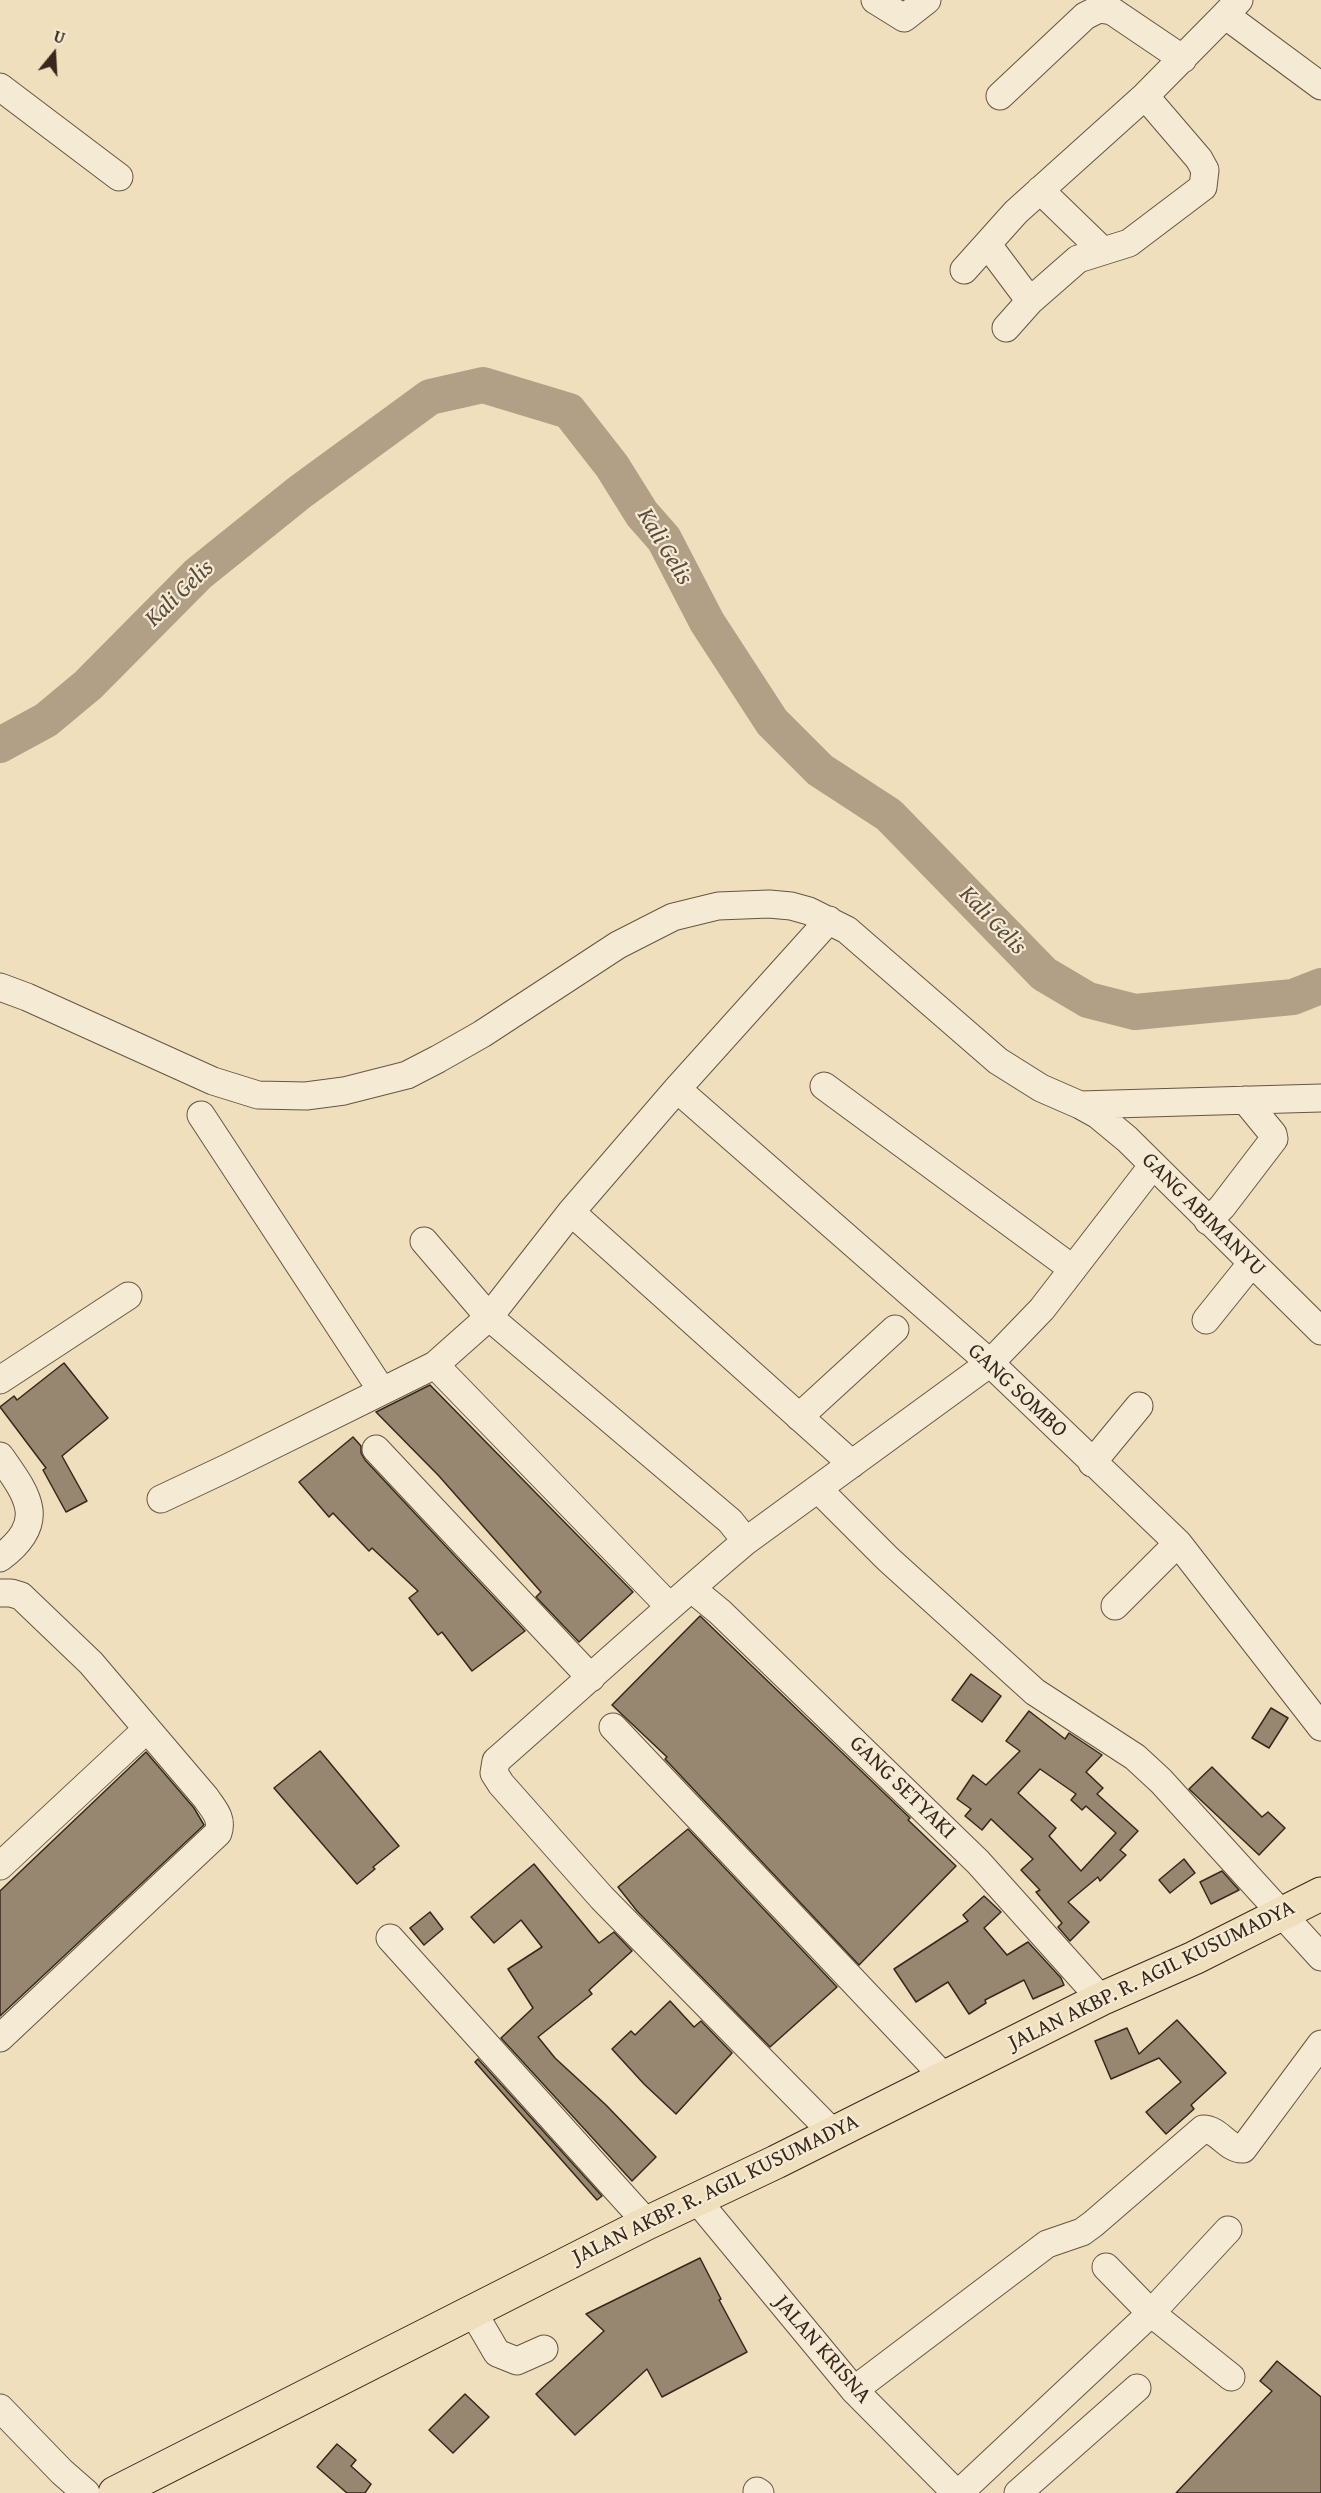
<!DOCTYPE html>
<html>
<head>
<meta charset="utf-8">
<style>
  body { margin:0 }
  #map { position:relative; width:1321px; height:2493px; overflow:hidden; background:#efdfbc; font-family:"Gentium Book Plus",serif }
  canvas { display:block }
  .north { position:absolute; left:24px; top:24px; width:60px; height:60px; -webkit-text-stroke:4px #f5ead3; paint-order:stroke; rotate:18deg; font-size:16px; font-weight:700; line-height:24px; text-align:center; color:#38271d }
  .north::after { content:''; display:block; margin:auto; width:21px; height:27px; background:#38271d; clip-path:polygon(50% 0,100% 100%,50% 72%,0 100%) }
</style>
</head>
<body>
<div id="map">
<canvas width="1321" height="2493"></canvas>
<div class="north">U</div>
</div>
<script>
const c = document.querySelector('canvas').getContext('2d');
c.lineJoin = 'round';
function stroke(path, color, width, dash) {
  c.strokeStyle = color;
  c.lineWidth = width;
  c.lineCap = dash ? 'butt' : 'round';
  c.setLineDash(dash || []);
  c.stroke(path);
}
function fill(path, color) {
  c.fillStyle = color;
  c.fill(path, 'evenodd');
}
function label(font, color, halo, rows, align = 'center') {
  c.font = font + ' "Gentium Book Plus",serif';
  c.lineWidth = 4.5;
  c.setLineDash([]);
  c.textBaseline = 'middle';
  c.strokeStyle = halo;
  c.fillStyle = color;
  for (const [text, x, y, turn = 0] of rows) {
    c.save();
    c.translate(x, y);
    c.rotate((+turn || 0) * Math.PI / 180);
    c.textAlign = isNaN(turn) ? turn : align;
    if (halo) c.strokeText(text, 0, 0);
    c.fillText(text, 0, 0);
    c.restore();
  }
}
stroke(new Path2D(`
  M0,745l46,-25 42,-35 110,-111 102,-82 130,-95 53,-12 86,26 43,55 30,48 22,25 43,83 65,100 48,48 69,45 155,159 44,26 47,12 158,-15 28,-11`), '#b1a086', 36);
const building = new Path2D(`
  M64,1363l44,55 -46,38 25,45 -21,11 -23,-42 3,-2 -46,-61 14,-11 3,4z
  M430,1385l203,207 -54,50 -43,-45 5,-5 -102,-116 -63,-64z
  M353,1437l8,9v7l4,7 160,171 -53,40 -30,-39 -4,3 -29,-37 9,-7 -46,-43 -3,3 -36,-38 -4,4 -30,-35z
  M700,1616l210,202 -2,2 48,46 -97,99 -194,-206 2,-2 -55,-52z
  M971,1674l30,22 -19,26 -30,-22z
  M1271,1708l17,10 -19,30 -17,-10z
  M1029,1711l36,28 4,-6 33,22 -16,17 17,16 -6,6 41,37 -18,19 6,5 -26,26 -2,-4 -30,25 21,20 -19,19 -12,-14 4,-4 -26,-31 4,-2 -19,-20 12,-11 -42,-40 -9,11 -17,-14 6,-7 -14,-10 16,-24 13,10 34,-34 -14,-10zM1040,1769l36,25 -5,6 11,10 4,-4 30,27 -35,38 -32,-35 7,-8 -38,-35z
  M320,1751l79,95 -26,21 2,2 -18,15 -83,-96z
  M146,1752l48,56 10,17 -204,191v-125z
  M1212,1767l50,50 6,-5 17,16 -26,27 -70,-66z
  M688,1829l149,158 -67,60 -133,-136 -19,-24z
  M1184,1859l11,14 -25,20 -11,-13z
  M534,1864l65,79 15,-11 18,19 -43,39 3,4 -54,43 17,21 51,47 50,52 -24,24 -131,-143 32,-30 -25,-39 34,-22 -21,-27 -27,23 -23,-26z
  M1222,1871l17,19 -28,14 -11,-22z
  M984,1896l17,16 -17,16 23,27 21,-13 33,36 3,7 -31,14 -9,-19 -39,20 1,3 -17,11 -21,-32 -32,20 -22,-33 74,-48 -5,-6z
  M430,1912l13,17 -19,16 -14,-17z
  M670,2001l24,26 7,-6 31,32 -56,61 -32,-30 -32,-35 19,-18 4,4z
  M1177,2020l49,53 -35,32 3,4 -28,25 -20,-22 35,-30 -22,-24 -48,21 -16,-38 32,-13 12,26z
  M478,2059l124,137 -5,4 -122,-138z
  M700,2258l21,41 -2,1 28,52 -85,45 -15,-28 -72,66 -39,-41 68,-63 -18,-17z
  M1277,2361l44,36v96h-145l96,-102 -12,-10z
  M465,2394l24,23 -36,36 -24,-23z
  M337,2444l19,16 -5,6 20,18 -6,9h-18l-30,-26z`);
fill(building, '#978770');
stroke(building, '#38271d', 1.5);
const minor = new Path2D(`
  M875,0l29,18 23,-18
  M1239,0l-14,15 96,71
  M0,87l119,90
  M1000,96l85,-80 14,-7 13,2 71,48
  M1040,190l63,61
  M988,245l42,56
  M964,270l52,-58 129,-116 80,-81
  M1006,328l24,-27 48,-42 51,-16 74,-56 2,-17 -6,-11 -54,-63
  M829,920l-152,169 -106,123 -82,105 241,204 16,20c-85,72 -167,147 -250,220l-2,12 7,11 101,114 231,235
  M0,987l27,10 186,84 45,14 48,1 38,-5 63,-16 31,-16 44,-25 136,-89 55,-28 45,-11 51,-2 22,2 18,5 38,19 151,131 43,27 39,17 241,-7
  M824,1086l249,183
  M677,1089l313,274 188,180 143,184
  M1080,1105l18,10 29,24 194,192
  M201,1115l181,276
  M571,1212l281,252
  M1208,1221l14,-14 52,-68 -1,-5 -28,-34
  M1206,1320l45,-56
  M435,1365l234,241
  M0,1380l128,-84
  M799,1417l96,-88
  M376,1449l215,229
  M0,1456c29,41 48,66 0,102
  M1092,1463l47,-57
  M818,1489l70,70 147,133 100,65 26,24 160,176
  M161,1499l68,-32 206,-102 54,-48 -65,-76
  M746,1541l244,-178 52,-54 111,-144
  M692,1589l28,23 258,250 123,137
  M0,1593h11l10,3 70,67 115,135c8,12 17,20 12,35l-218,205
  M1115,1606l63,-63
  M613,1727l331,350
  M0,1866l147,-137
  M390,1938l257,285
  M696,2199l158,191 102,103
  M1106,2267l45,46 80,64
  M473,2312l24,41 20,8 27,-12
  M854,2390l193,-146 35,-12 11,-8 110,-95c16,0 25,21 40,20l78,-105
  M0,2408l62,64 24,21
  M757,2491l3,2
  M959,2493l192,-180 77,-83
  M1018,2493l119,-105`);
const major = new Path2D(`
  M115,2493l532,-270 129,-61 325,-163 93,-41 127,-64`);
stroke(minor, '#665545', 29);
stroke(major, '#38271d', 35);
stroke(minor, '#f5ead3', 27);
stroke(major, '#efdfbc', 33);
label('22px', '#38271d', '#f5ead3', [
  ["GANG ABIMANYU",1203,1215,45],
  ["GANG SOMBO",1017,1391,43],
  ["GANG SETYAKI",902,1788,44],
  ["JALAN AKBP. R. AGIL KUSUMADYA",1152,1976,-26],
  ["JALAN AKBP. R. AGIL KUSUMADYA",716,2190,-26],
  ["JALAN KRISNA",822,2350,49]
]);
label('italic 24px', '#5c4b3c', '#f5ead3', [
  ["Kali Gelis",664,547,59],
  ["Kali Gelis",180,594,-44],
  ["Kali Gelis",992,921,46]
]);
</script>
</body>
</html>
